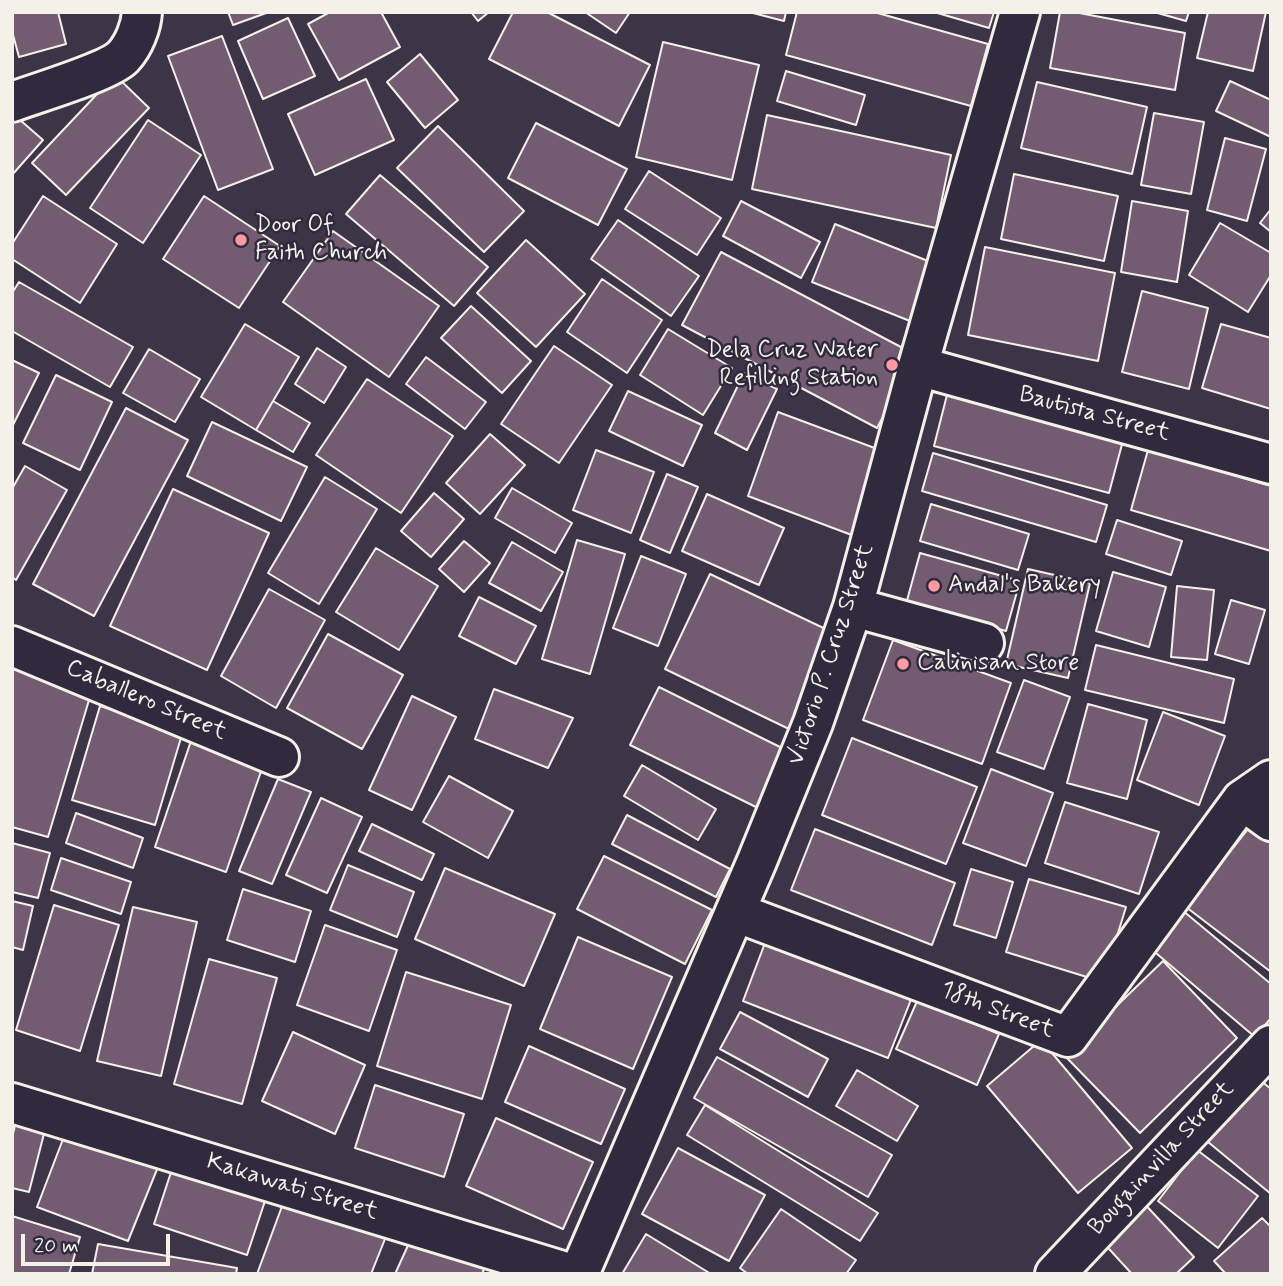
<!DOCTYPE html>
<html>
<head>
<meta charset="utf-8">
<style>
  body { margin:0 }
  #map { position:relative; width:1283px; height:1286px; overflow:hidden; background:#3d3448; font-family:Mynerve,sans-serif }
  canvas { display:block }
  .frame { position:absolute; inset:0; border:14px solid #f4f1e8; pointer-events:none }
  .scale { position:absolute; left:21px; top:1234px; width:149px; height:32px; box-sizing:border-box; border:4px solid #f4f1e8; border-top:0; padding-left:9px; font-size:21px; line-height:24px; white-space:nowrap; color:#f4f1e8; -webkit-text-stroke:5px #2f2a3d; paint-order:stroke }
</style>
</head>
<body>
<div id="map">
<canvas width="1283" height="1286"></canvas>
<div class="frame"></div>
<div class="scale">20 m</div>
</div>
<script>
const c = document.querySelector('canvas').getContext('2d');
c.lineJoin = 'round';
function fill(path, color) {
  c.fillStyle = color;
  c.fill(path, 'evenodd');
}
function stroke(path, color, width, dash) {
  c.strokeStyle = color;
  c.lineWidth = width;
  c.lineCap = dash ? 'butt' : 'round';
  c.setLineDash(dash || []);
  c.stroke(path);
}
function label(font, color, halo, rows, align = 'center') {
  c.font = font + ' Mynerve,sans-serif';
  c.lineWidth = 5;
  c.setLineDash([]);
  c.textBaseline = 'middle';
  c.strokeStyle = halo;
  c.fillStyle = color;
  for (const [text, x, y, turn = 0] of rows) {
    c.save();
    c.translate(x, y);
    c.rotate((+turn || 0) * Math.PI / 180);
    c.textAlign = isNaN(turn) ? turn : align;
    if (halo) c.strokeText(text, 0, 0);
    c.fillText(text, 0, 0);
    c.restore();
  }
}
const building = new Path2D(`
  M12,12h46l8,32 -47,13 -7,-26z
  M228,12h41l-36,13z
  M330,12h51l19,35 -61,33 -31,-56z
  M471,12h18l-11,9z
  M513,12h34l103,53 -31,61 -130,-67z
  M585,12h45l-14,21z
  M749,12h37l-2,9z
  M797,12h77l114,32 -17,62 -185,-51z
  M934,12h60l-5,16z
  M1060,12h14l111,21 -10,57 -125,-22z
  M1154,12h35l-3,9z
  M1208,12h58l-13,59 -56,-13z
  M288,18l27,58 -52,23 -25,-58z
  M222,36l51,133 -55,21 -50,-134z
  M663,42l96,23 -27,115 -96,-23z
  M420,54l38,46 -33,28 -38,-46z
  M786,71l79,24 -9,30 -79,-24z
  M115,75l34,33 -83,87 -34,-32z
  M366,79l28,61 -79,35 -27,-61z
  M1230,81l41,19v37l-55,-26z
  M1037,82l110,25 -15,67 -111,-26z
  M12,113l31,27 -31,35z
  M1154,113l50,9 -13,72 -50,-9z
  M767,115l184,40 -15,73 -184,-39z
  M148,120l53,35 -58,88 -53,-35z
  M536,123l91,46 -29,56 -90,-47z
  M438,126l86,85 -40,41 -87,-84z
  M1225,138l41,11 -19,72 -40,-11z
  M649,171l72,47 -24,37 -72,-46z
  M1014,174l104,22 -14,65 -103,-22z
  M380,175l108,92 -34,39 -108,-92z
  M43,196l74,48 -37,59 -68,-44v-15z
  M204,196l76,50 -41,62 -76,-49z
  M741,201l79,41 -19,36 -78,-42z
  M1132,201l56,10 -11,71 -56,-10z
  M1271,209v23l-11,-9z
  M618,220l81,56 -28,40 -80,-57z
  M1220,223l51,30v22l-23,37 -59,-37z
  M835,224l103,41 -23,58 -103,-41z
  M333,231l106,75 -50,71 -106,-75z
  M526,240l59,54 -49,53 -59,-54z
  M985,247l130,26 -17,88 -130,-26z
  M721,252l195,103 -39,73 -195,-103z
  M602,279l60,41 -35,53 -60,-41z
  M19,282l114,65 -23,40 -98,-56v-38z
  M1142,291l66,17 -19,81 -67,-17z
  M471,306l60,55 -29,32 -61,-55z
  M245,324l54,33 -43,73 -55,-33z
  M1221,324l50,14v71l-69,-21z
  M668,329l64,39 -29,47 -63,-40z
  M554,346l58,39 -53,78 -58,-39z
  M317,348l29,19 -22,36 -29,-19z
  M149,349l51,30 -25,43 -52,-29z
  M426,357l60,45 -21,27 -59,-45z
  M12,360l27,13 -26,52h-1z
  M744,373l33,16 -30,61 -32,-17z
  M56,375l56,27 -32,68 -57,-27z
  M367,379l86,57 -52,77 -85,-58z
  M949,387l176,46 -16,60 -175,-47z
  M628,391l74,34 -19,41 -74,-35z
  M273,401l37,22 -17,29 -37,-22z
  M126,408l62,32 -94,176 -61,-32z
  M778,412l110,41 -31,84 -109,-41z
  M212,422l95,45 -26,54 -94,-45z
  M490,434l35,31 -45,49 -34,-31z
  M596,450l58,22 -23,61 -58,-23z
  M1148,450l123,36v65l-140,-41z
  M933,453l174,52 -11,37 -174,-51z
  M25,466l42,24 -51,90 -4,-3v-88z
  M667,474l31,13 -28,66 -30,-13z
  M325,477l52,32 -58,95 -51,-31z
  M512,488l60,35 -17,30 -60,-35z
  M173,489l96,44 -62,137 -97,-44z
  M434,493l30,26 -33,38 -30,-26z
  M707,494l77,34 -25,57 -77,-34z
  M931,504l98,30 -11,36 -98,-29z
  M1117,520l65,21 -11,34 -65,-21z
  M577,540l48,14 -35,120 -48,-15z
  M464,541l26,22 -26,29 -25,-23z
  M512,542l51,30 -22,39 -52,-28z
  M376,548l62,38 -39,64 -63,-38z
  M920,553l100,28 -14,50 -100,-27z
  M641,556l45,18 -28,72 -45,-18z
  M1028,569l62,14 -22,95 -62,-14z
  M1113,572l53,15 -17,60 -53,-16z
  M710,574l126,60 -45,96 -126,-61z
  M1177,586l37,4 -7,70 -36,-3z
  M269,589l56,31 -49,88 -55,-32z
  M479,597l57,29 -20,38 -57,-28z
  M1231,600l34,10 -16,54 -34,-10z
  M328,634l75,41 -41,74 -75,-41z
  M893,640l118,43 -29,81 -119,-44z
  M1096,645l138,34 -10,44 -139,-33z
  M12,655l83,25 -47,157 -36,-10z
  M1024,680l46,17 -26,72 -47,-17z
  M659,687l127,63 -28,58 -128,-63z
  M494,689l79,29 -25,50 -73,-29z
  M412,696l44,21 -44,93 -43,-20z
  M1088,704l59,16 -20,79 -60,-16z
  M100,706l83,25 -28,94 -83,-25z
  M1163,712l62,24 -26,69 -62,-25z
  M193,735l72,25 -39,112 -71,-25z
  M852,738l125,49 -31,77 -124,-49z
  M642,765l74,44 -18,31 -74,-44z
  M991,769l62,24 -27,73 -63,-23z
  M449,776l64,35 -25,47 -65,-36z
  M278,779l33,13 -39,92 -33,-13z
  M321,798l41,19 -35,76 -41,-18z
  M1065,802l94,30 -20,62 -94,-31z
  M76,813l67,25 -10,30 -67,-25z
  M627,815l103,54 -14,28 -104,-53z
  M1256,819l15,11v142l-85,-65z
  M372,824l62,30 -12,26 -63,-29z
  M815,829l140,54 -23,62 -141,-55z
  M12,843l38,10 -12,45 -26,-6z
  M604,856l108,54 -27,54 -108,-55z
  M61,858l70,24 -10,32 -70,-24z
  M348,865l66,27 -17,45 -67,-27z
  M445,868l110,46 -31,72 -109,-47z
  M971,869l42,13 -17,56 -42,-13z
  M1029,879l97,28 -23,75 -97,-30z
  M243,889l68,22 -16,51 -68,-22z
  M12,901l21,5 -10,44 -11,-3z
  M54,905l65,20 -39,126 -64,-21z
  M133,907l64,15 -36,154 -64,-15z
  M1182,910l89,74v34l-16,19 -105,-89z
  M325,925l72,25 -28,81 -72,-26z
  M768,935l146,57 -26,66 -145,-57z
  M578,937l94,40 -39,92 -93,-40z
  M209,959l68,19 -35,126 -68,-20z
  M1163,961l74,77 -97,95 -75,-77z
  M406,972l105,33 -29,94 -105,-33z
  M918,999l81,35 -22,51 -81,-36z
  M740,1012l88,47 -20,38 -88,-48z
  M293,1032l72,33 -30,69 -73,-33z
  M1041,1040l91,108 -54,45 -91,-107z
  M529,1046l96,43 -24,55 -96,-42z
  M717,1057l175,98 -24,42 -174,-99z
  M857,1070l61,36 -21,35 -61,-35z
  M1254,1075l17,14v105l-69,-57z
  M375,1085l89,29 -20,63 -89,-29z
  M705,1105l173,108 -18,28 -173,-106z
  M18,1113l29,9 -18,70 -17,-4v-50z
  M496,1118l97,44 -30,67 -97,-43z
  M68,1126l92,36 -32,79 -91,-34z
  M678,1148l87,47 -36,66 -87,-47z
  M1197,1150l61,46 -40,52 -60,-47z
  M175,1160l93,32 -21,63 -93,-31z
  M288,1190l101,39 -18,45h-114z
  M1140,1199l54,58 -18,17h-44l-33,-36z
  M781,1209l75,51 -10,14h-98l-8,-6z
  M12,1216l68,21 -11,37h-57z
  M1262,1218l9,9v47h-45l-12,-13z
  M415,1230l72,32 -5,12h-87z
  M646,1234l65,40h-89z
  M98,1244l139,24 -1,6h-144z`);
fill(building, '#735c72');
stroke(building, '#f4f1e8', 2);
const minor = new Path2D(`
  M12,102c24,-9 96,-30 111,-45 11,-12 18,-30 19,-45
  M918,366l353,98
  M853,607l131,36
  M12,646l267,111
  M1242,800l29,21
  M735,912l333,125 174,-237 29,-20
  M12,1103l560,171
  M579,1274l178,-413 56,-138 40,-116 65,-241 102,-354
  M1055,1274l216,-229`);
stroke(minor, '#f4f1e8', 44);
stroke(minor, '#2f2a3d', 38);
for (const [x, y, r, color] of [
  [241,240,7,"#ff9aa2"],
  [892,365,7,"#ff9aa2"],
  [934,586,7,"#ff9aa2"],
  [903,664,7,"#ff9aa2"]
]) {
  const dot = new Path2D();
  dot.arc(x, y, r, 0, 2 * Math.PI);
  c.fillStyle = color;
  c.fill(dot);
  stroke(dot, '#2f2a3d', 2.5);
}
label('24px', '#f4f1e8', '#2f2a3d', [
  ["Door Of",255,226],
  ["Faith Church",255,254],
  ["Dela Cruz Water",878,351,"right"],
  ["Refilling Station",878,379,"right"],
  ["Andal's Bakery",948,586],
  ["Calinisan Store",917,664]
], 'left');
label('24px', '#f4f1e8', '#2f2a3d', [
  ["Bautista Street",1094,415,15],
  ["Victorio P. Cruz Street",832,655,-72],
  ["Caballero Street",146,701,23],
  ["18th Street",997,1011,21],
  ["Bougainvilla Street",1162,1159,-47],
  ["Kakawati Street",292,1188,17]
]);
</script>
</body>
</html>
